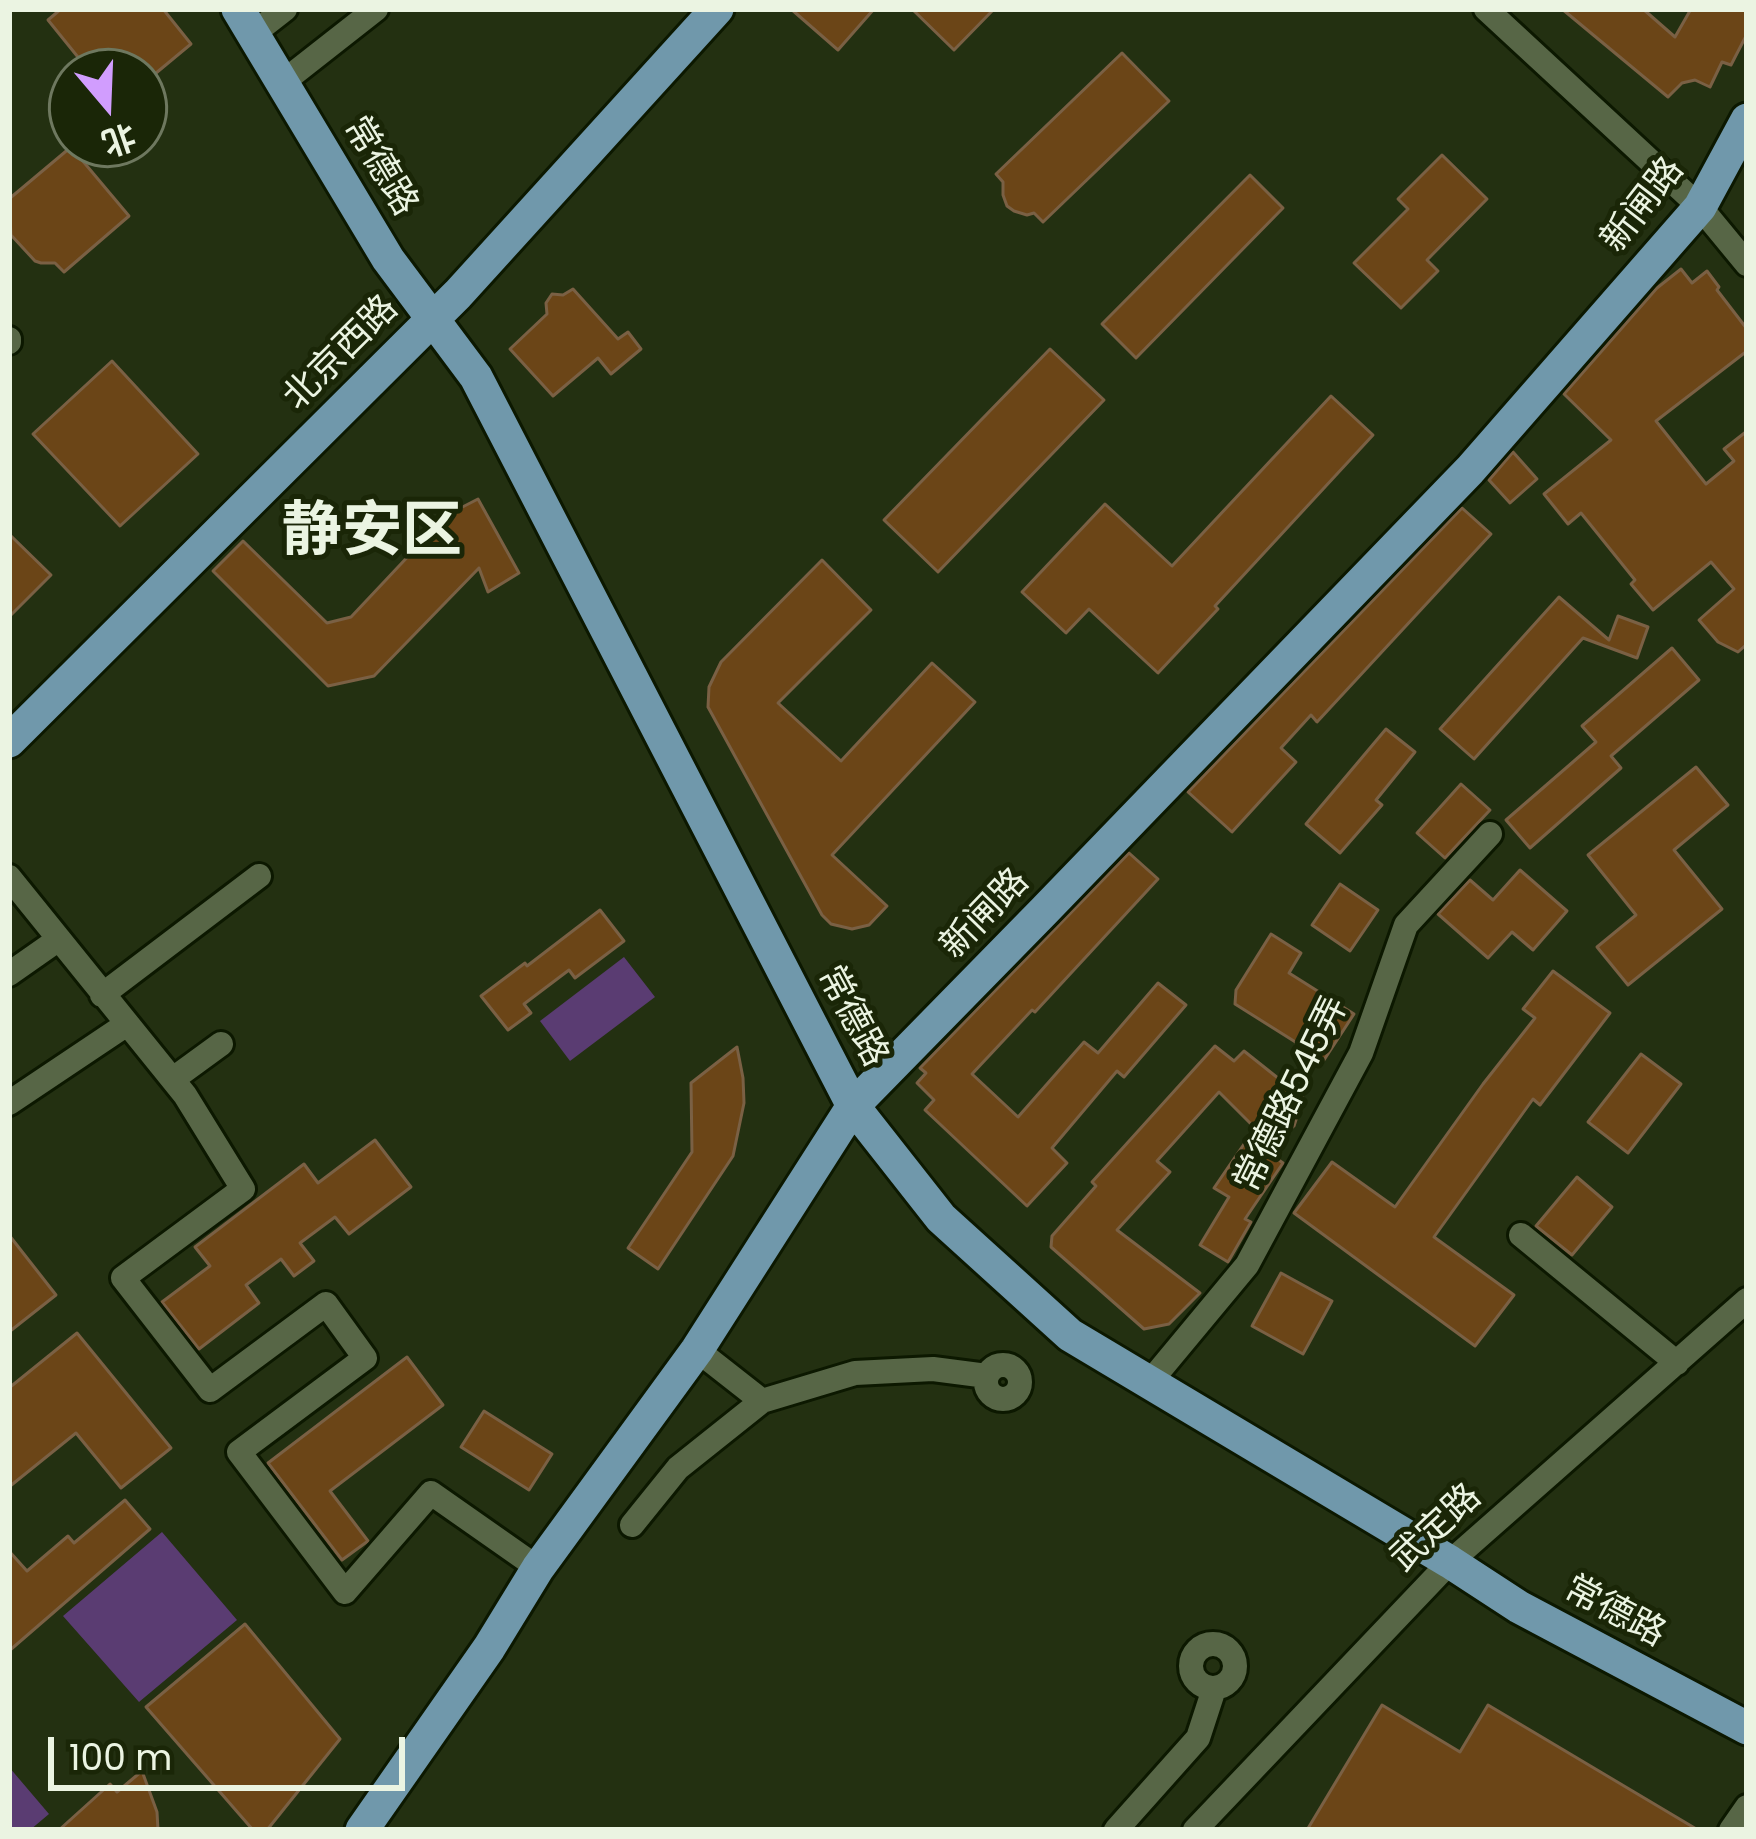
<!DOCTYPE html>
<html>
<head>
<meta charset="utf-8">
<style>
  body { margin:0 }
  #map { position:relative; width:1756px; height:1839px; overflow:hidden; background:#233011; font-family:Poppins,"Noto Sans SC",sans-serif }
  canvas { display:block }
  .frame { position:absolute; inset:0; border:12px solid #ebf4e2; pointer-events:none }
  .north { position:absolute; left:48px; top:48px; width:120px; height:120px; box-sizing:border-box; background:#1a2607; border:3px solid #6e785f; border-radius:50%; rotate:161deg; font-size:33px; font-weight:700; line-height:48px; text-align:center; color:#ebf4e2 }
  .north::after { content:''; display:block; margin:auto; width:42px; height:54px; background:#d19dfe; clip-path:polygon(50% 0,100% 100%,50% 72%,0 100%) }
  .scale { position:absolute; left:48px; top:1737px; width:357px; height:54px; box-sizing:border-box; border:6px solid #ebf4e2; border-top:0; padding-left:15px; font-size:36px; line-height:42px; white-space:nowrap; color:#ebf4e2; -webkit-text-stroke:9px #1a2607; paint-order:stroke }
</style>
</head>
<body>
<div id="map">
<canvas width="1756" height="1839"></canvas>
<div class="frame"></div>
<div class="north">北</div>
<div class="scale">100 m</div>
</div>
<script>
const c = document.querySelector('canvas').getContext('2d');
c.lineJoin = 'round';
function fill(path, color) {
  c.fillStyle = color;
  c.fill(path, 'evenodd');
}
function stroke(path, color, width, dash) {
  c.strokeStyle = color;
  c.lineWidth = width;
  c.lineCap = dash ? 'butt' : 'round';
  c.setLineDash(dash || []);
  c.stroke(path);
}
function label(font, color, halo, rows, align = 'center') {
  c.font = font + ' Poppins,"Noto Sans SC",sans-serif';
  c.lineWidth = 10;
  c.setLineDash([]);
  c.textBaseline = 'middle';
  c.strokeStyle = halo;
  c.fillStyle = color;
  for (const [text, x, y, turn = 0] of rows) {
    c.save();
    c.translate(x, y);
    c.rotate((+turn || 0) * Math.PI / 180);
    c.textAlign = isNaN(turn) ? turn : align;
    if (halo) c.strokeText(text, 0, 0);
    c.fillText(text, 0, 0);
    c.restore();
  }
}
fill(new Path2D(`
  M624,957l31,40 -85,64 -30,-40z
  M162,1532l75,88 -98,82 -76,-86z
  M9,1767l40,47 -19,16h-21z`), '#5a3c72');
const building = new Path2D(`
  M61,9h102l28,35 -47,39v-11h-54l-42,-52z
  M791,9h83l-36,41z
  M912,9h82l-40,41z
  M1562,9h81l32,28 16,-28h56v25l-16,31 -9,-3 -12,25 -15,-7 -13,3 -14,14z
  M1122,53l47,48 -126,121 -9,-9 -7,2 -13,-4 -7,-5 -4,-11v-13l-7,-8z
  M71,147l58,69 -65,56 -9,-9h-14l-6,-2 -24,-26 -2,-36z
  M1442,155l45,44 -60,61 11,11 -37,37 -47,-45 54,-54 -10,-10z
  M1250,175l33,33 -147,150 -34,-34z
  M1681,269l11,14 15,-12 12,16 -2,3 30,39v22l-91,70 50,63 28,-23 -10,-12 23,-18v213l-9,8 -20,-10 -19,-22 35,-31 -23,-27 -58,48 -22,-26 4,-4 -54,-67 -13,11 -24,-30 67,-54 -47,-46 93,-106z
  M573,289l45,50 10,-7 13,17 -30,25 -13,-16 -45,38 -43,-47 37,-35 -1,-11 6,-9 11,1z
  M1050,349l54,51 -166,172 -54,-52z
  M112,361l86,93 -78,72 -87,-92z
  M1331,396l42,39 -158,171 3,3 -60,64 -69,-64 -23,24 -44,-41 83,-88 67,62z
  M1513,452l24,27 -27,24 -21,-23z
  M478,499l41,74 -31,19 -9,-24 -105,108 -46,10 -115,-115 30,-30 84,82 24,-6 96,-102z
  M1462,508l29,26 -174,188 -6,-7 -30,33 15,14 -64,70 -44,-40z
  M9,534l42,41 -42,42z
  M822,560l49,50 -93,93 63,58 91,-98 43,39 -143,153 55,51 -18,19 -17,4 -21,-5 -9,-9 -114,-208 1,-20 12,-25z
  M1559,597l50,43 9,-24 30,11 -11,31 -54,-20 -109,121 -34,-30z
  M1672,648l27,32 -88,76 10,12 -91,80 -24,-28 90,-78 -14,-16z
  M1386,729l29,23 -39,48 6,5 -42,48 -34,-29z
  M1696,767l32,38 -54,45 48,59 -94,76 -31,-38 39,-32 -48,-60z
  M1461,784l29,26 -45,48 -28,-25z
  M1129,853l29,26 -123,133 -3,-2 -60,64 46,43 66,-75 14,11 60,-70 28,22 -62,72 -7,-6 -65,77 15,15 -40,43 -102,-96 9,-10 -17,-17 9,-10 -6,-5z
  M1520,870l47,41 -34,39 -21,-18 -24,26 -50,-44 32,-34 23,20z
  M1340,884l38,26 -28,41 -38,-26z
  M600,910l24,31 -49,37 -6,-8 -45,34 7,9 -23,17 -27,-34 44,-33 2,3z
  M1271,934l30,19 -12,20 65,41 -30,46 -89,-56 1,-14z
  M1553,971l57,42 -70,92 -7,-6 -99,138 80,58 -39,51 -181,-133 38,-51 63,45 88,-123 52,-66 -12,-9z
  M1215,1046l19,15 10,-10 59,47 -9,28 -28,25 17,12 -38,56 6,3 -23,40 -28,-17 29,-48 -15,-9 41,-60 -36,-36 -62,69 13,11 -53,58 83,63 -31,31 -25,5 -93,-82 1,-11 44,-50 -4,-4z
  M737,1047l6,31 1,25 -11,53 -75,113 -30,-21 64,-96 -1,-69z
  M1641,1054l40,30 -53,69 -40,-31z
  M375,1140l36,47 -62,47 -14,-17 -35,26 14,18 -20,15 -13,-17 -35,26 13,18 -60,46 -37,-47 48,-36 -15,-19 109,-83 14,19z
  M1577,1177l35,30 -40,48 -36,-29z
  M9,1235l47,60 -47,37z
  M1281,1273l51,28 -29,53 -51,-28z
  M77,1333l94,115 -50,40 -45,-55 -67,54v-99z
  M407,1357l36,48 -113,86 38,50 -26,19 -74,-97z
  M484,1411l68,43 -23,36 -68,-43z
  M125,1500l25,29 -141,122v-100l18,20 41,-35 6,7z
  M245,1624l95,115 -73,91h-14l-107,-123z
  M1382,1705l78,47 28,-47 210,125h-391z
  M142,1771l15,41 1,18h-99l51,-46 7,8z`);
fill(building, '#6b4517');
stroke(building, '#7a6044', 3);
const minor = new Path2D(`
  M1486,9l214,198 47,57
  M253,34l32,-25
  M283,82l93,-73
  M9,339v3
  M9,877l176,218 58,94 -120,89 87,112 116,-86 39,54 -126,94 106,140 86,-99 107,75
  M9,974l50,-35
  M102,995l157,-119
  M173,1079l48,-35
  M9,1103l118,-79
  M1521,1235l156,128
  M986 1382a17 17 0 1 1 34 0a17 17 0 1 1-34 0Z
  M1149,1383l98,-118 114,-212 45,-128 84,-91
  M762,1401l93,-28 78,-4 54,7
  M632,1525l46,-57 84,-67 -65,-51
  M1191 1666a22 22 0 1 1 44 0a22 22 0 1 1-44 0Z
  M1116,1830l82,-92 16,-49
  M1195,1830l255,-268 297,-262
  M1731,1830l16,-23`);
const major = new Path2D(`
  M238,9l150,250 88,118 377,729 88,112 129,117 380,227 69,45 228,121
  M9,741l449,-447 259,-285
  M362,1830l127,-182 49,-80 159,-218 156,-244 191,-195 426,-441 230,-263 47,-87`);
stroke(minor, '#0c1800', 30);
stroke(major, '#0c1800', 39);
stroke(minor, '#576646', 24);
stroke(major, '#7098ab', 33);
label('36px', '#ebf4e2', '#1a2607', [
  ["常德路",379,167,59],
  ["新闸路",1644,206,-52],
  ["北京西路",342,354,-45],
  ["新闸路",986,915,-46],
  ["常德路",851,1017,62],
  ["常德路545弄",1293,1095,-64],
  ["武定路",1437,1529,-43],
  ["常德路",1614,1613,28]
]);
label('bold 60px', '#ebf4e2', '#1a2607', [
  ["静安区",372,535]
]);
</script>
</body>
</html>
